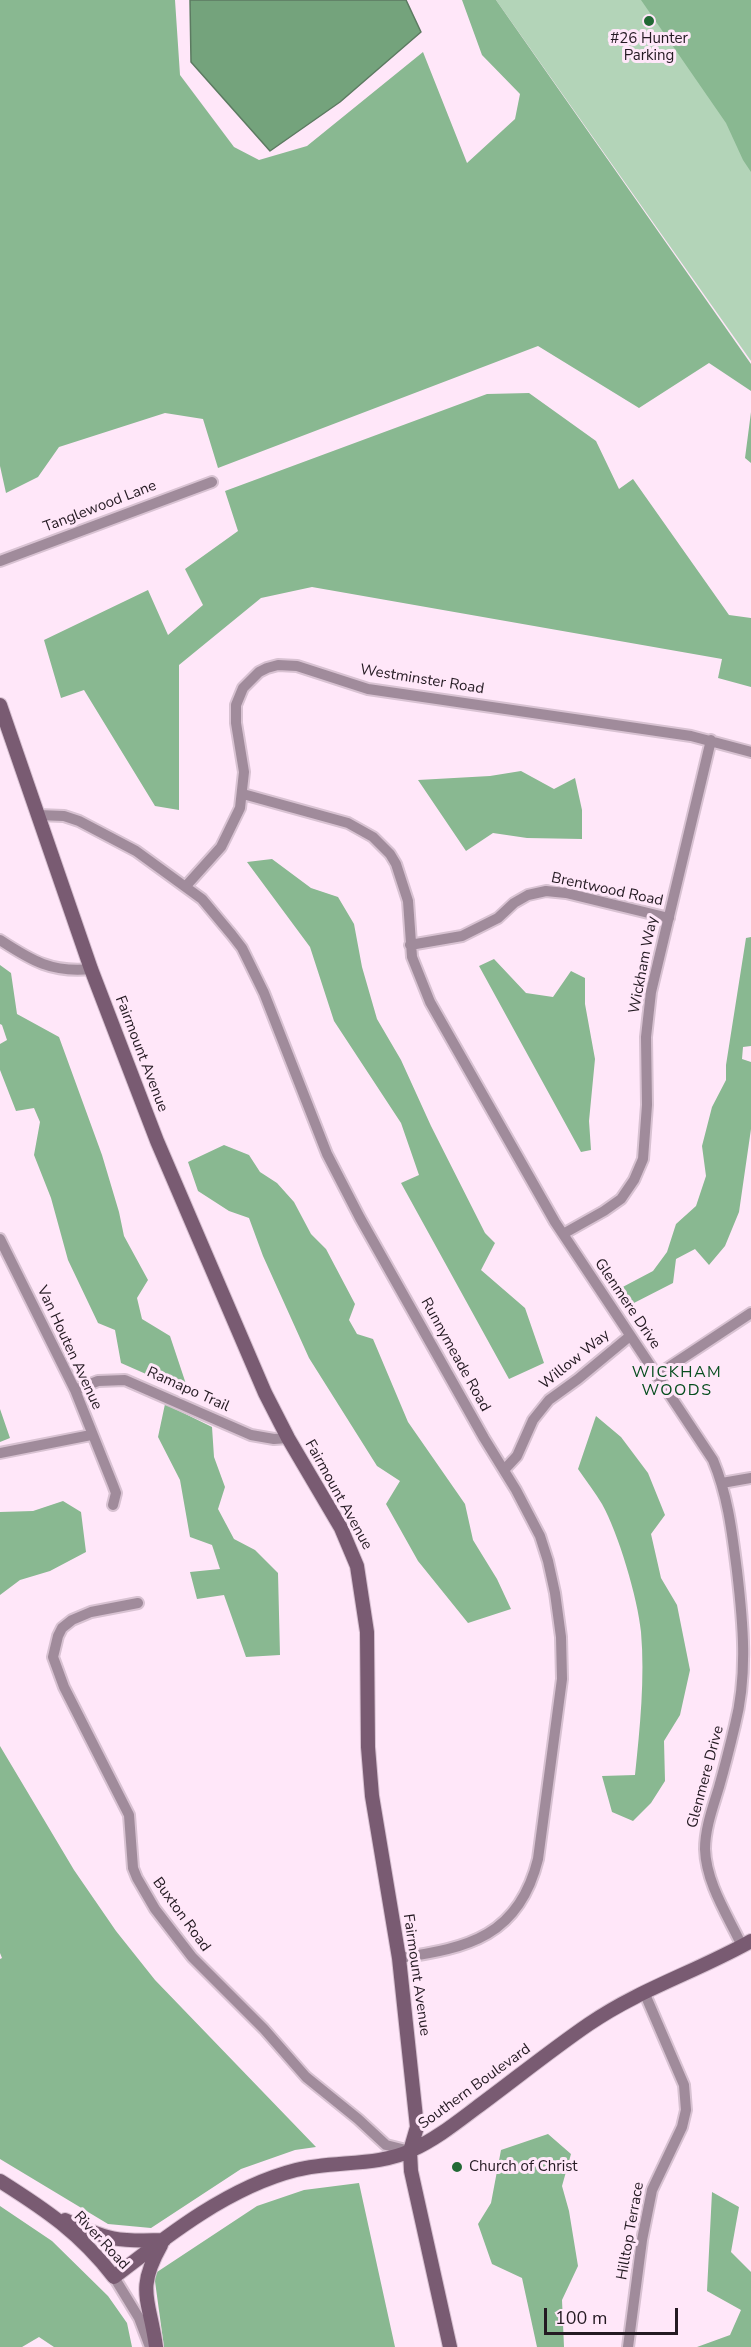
<!DOCTYPE html>
<html>
<head>
<meta charset="utf-8">
<style>
  body { margin:0 }
  #map { position:relative; width:751px; height:2347px; overflow:hidden; background:#ffe7f9; font-family:"Nunito Sans",sans-serif }
  canvas { display:block }
  .scale { position:absolute; left:544px; top:2308px; width:134px; height:27px; box-sizing:border-box; border:3px solid #241a22; border-top:0; padding-left:8px; font-size:18px; line-height:21px; white-space:nowrap; color:#241a22; -webkit-text-stroke:4px #ffe7f9; paint-order:stroke }
</style>
</head>
<body>
<div id="map">
<canvas width="751" height="2347"></canvas>
<div class="scale">100 m</div>
</div>
<script>
const c = document.querySelector('canvas').getContext('2d');
c.lineJoin = 'round';
function fill(path, color) {
  c.fillStyle = color;
  c.fill(path, 'evenodd');
}
function stroke(path, color, width, dash) {
  c.strokeStyle = color;
  c.lineWidth = width;
  c.lineCap = dash ? 'butt' : 'round';
  c.setLineDash(dash || []);
  c.stroke(path);
}
function label(font, color, halo, rows, align = 'center') {
  c.font = font + ' "Nunito Sans",sans-serif';
  c.lineWidth = 6;
  c.setLineDash([]);
  c.textBaseline = 'middle';
  c.strokeStyle = halo;
  c.fillStyle = color;
  for (const [text, x, y, turn = 0] of rows) {
    c.save();
    c.translate(x, y);
    c.rotate((+turn || 0) * Math.PI / 180);
    c.textAlign = isNaN(turn) ? turn : align;
    if (halo) c.strokeText(text, 0, 0);
    c.fillText(text, 0, 0);
    c.restore();
  }
}
fill(new Path2D(`
  M496,0h255v361z`), '#b3d4b8');
fill(new Path2D(`
  M0,0h175l5,75 54,72 25,13 48,-14 116,-94 44,111 48,-44 5,-25 -38,-39 -20,-55h34l255,364v27l-42,-28 -70,45 -101,-62 -320,122 -15,-49 -38,-6 -106,34 -21,30 -32,16 -6,-27z
  M641,0h110v172l-8,-12 -17,-37z
  M529,393l67,48 23,48 14,-10 96,136 22,3v69l-33,-9 4,-19 -410,-72 -51,11 -82,67v145l-24,-4 -71,-116 -23,8 -17,-58 104,-50 20,45 35,-30 -18,-36 53,-38 -13,-40 262,-97z
  M751,412v51l-6,-5z
  M521,771l33,18 21,-11 7,32v29l-55,-1 -34,-5 -27,18 -48,-71 72,-4z
  M272,859l39,29 27,9 16,27 8,43 15,52 24,41 30,66 54,107 10,10 -14,27 44,38 19,55 -35,16 -108,-196 18,-8 -18,-52 -67,-102 -24,-74 -63,-85z
  M751,937v109l-8,1 -1,12 9,3v67l-12,83 -14,34 -16,19 -14,-16 -19,10 -3,24 -43,22 -13,-15 36,-19 14,-19 9,-28 20,-18 10,-30 -4,-30 10,-39 14,-27v-15l20,-127z
  M494,959l32,34 27,4 18,-26 14,7v26l10,55 -6,62 2,29 -10,2 -102,-186z
  M0,965l11,8 6,41 42,23 43,118 17,57 5,24 24,44 -11,18 5,21 28,17 19,57 -68,-30 -6,-33 -17,-7 -30,-63 -17,-62 -17,-43 6,-33 -6,-14 -18,3 -16,-41v-26l7,-4 -5,-15 -2,-1z
  M224,1145l25,10 11,17 17,11 17,19 17,32 15,15 29,55 -6,16 8,14 16,5 35,83 57,82 8,36 24,39 14,30 -43,14 -50,-62 -32,-57 14,-23 -23,-15 -68,-108 -46,-102 -14,-38 -20,-7 -31,-20 -10,-29z
  M165,1404l47,23 2,30 11,30 -7,22 16,30 21,11 23,23 2,82 -34,2 -22,-62 -27,4 -7,-27 30,-3 -8,-24 -22,-8 -10,-57 -22,-43z
  M0,1409l10,29 -10,4z
  M596,1416l25,21 27,36 17,42 -14,19 10,44 16,27 13,65 -10,45 -16,26 1,40 -14,22 -18,18 -21,-9 -10,-36 33,-1c5,-47 10,-97 6,-143 -3,-33 -23,-100 -39,-128 -7,-12 -16,-23 -24,-35z
  M63,1501l18,11 5,40 -36,19 -30,9 -20,15v-83l33,-1z
  M0,1746l74,124 42,61 39,49 161,167 -21,3 -54,19 -90,59 -43,-4 -108,-65v-200l2,-1 -2,-5z
  M548,2134l23,20 -9,32 7,25 9,55 -16,34 2,47h-27l-15,-69 -30,-14 -14,-40 13,-21 10,-53z
  M359,2183l36,164h-231l-10,-73 103,-68 47,-16z
  M712,2192l27,15 -8,45 20,20v75h-54l33,-12 11,-25 -34,-19z
  M0,2206l52,35 56,55 19,27 5,24h-78l-15,-10 -17,10h-22z`), '#89b891');
const water = new Path2D(`
  M190,0h216l15,32 -81,70 -70,49 -79,-89z`);
fill(water, '#74a37c');
stroke(water, '#5c7a61', 1.5);
const street = new Path2D(`
  M0,561l212,-79
  M243,794l105,29 25,14 17,17 6,10 12,37 4,56 18,45 125,220 158,238c15,36 19,72 24,111 6,51 11,103 -2,154 -5,21 -10,41 -16,62 -6,20 -14,41 -14,62 1,34 23,67 37,97
  M38,815l26,1 15,5 57,30 66,48 30,36 10,13 22,45 63,161 33,64 124,220 32,52 24,46 8,25 7,32 6,44 1,42 -24,180c-19,77 -69,89 -139,99
  M186,886l35,-39 19,-39 4,-36 -8,-49v-18l7,-17 16,-16 8,-4 11,-3 19,1 71,23 323,47 60,16
  M0,940c32,21 52,33 91,29
  M410,945l52,-9 36,-18 16,-15 14,-8 18,-4 20,2 103,25
  M563,1234l41,-23 17,-12 13,-19 9,-21 4,-54 -1,-68 5,-45 60,-252
  M0,1239l75,151 38,95 3,8 -3,12
  M657,1375l94,-62
  M75,1390l23,-9 27,-1 126,55 23,4 14,-1
  M0,1453l91,-18
  M504,1470l13,-14 16,-36 16,-20 29,-21 52,-43
  M722,1483l29,-5
  M138,1603l-47,9 -19,8 -10,8 -4,8 -5,21 11,30 65,128 4,53 4,10 18,31 37,48 72,72 42,48 52,42 28,26 24,6
  M114,2277l25,41 11,29
  M628,2347l14,-107 10,-50 30,-63 4,-17 -2,-25 -40,-93`);
const secondary = new Path2D(`
  M0,705l91,264 66,172 108,252 23,45 53,90 16,38 10,66 1,115 4,49 27,162 18,169 -7,24 1,20 39,176
  M0,2181c46,29 80,52 114,96 54,-42 115,-90 182,-107 38,-10 81,-3 116,-20 24,-11 44,-27 64,-42 38,-28 75,-58 113,-84 51,-35 109,-53 162,-83
  M65,2220c42,20 53,22 99,20
  M156,2347c-6,-47 -21,-56 5,-102`);
stroke(street, '#d8c2d2', 14);
stroke(secondary, '#d8c2d2', 16);
stroke(street, '#a08b9b', 10);
stroke(secondary, '#795b72', 14);
for (const [x, y, r, color] of [
  [649,21,6,"#226935"],
  [457,2167,6,"#226935"]
]) {
  const dot = new Path2D();
  dot.arc(x, y, r, 0, 2 * Math.PI);
  c.fillStyle = color;
  c.fill(dot);
  stroke(dot, '#ffe7f9', 2);
}
label('15px', '#241a22', '#ffe7f9', [
  ["#26 Hunter",649,39],
  ["Parking",649,56],
  ["Church of Christ",469,2167,"left"]
]);
label('15px', '#241a22', '#ffe7f9', [
  ["Tanglewood Lane",100,507,-21],
  ["Westminster Road",422,680,9],
  ["Brentwood Road",607,890,12],
  ["Wickham Way",644,965,-79],
  ["Fairmount Avenue",141,1054,69],
  ["Glenmere Drive",627,1304,56],
  ["Van Houten Avenue",69,1348,65],
  ["Runnymeade Road",455,1355,61],
  ["Willow Way",575,1360,-39],
  ["Ramapo Trail",188,1390,24],
  ["Fairmount Avenue",338,1495,61],
  ["Glenmere Drive",706,1777,-75],
  ["Buxton Road",181,1915,54],
  ["Fairmount Avenue",416,1975,82],
  ["Southern Boulevard",475,2087,-36],
  ["Hilltop Terrace",631,2231,-80],
  ["River Road",101,2241,47]
]);
c.letterSpacing = '1.5px';
label('16px', '#074e1f', '#ffe7f9', [
  ["WICKHAM",677,1373],
  ["WOODS",677,1391]
]);
c.letterSpacing = '0px';
</script>
</body>
</html>
